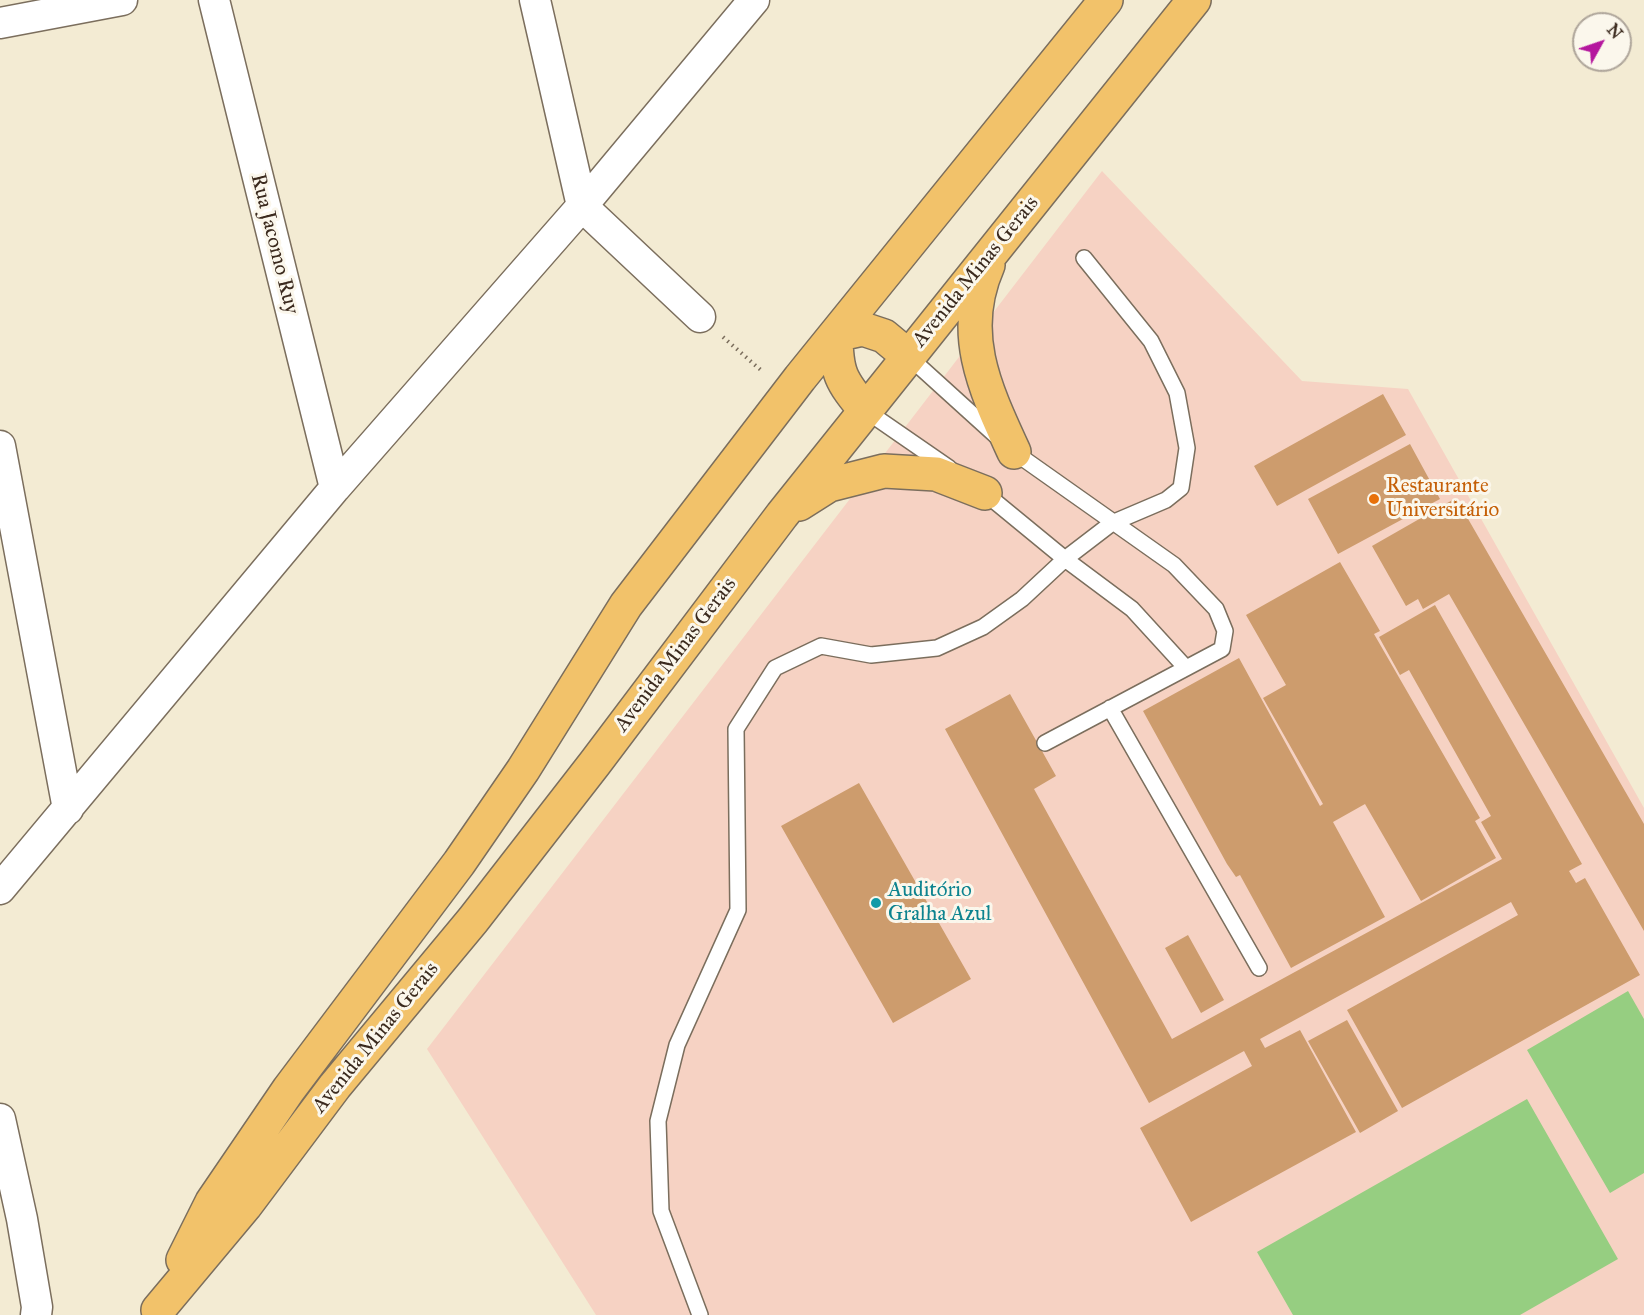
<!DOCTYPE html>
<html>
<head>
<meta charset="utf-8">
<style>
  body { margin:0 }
  #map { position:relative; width:1644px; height:1315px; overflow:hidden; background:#f3ebd3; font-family:"IM FELL Great Primer",serif }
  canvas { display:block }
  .north { position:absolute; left:1572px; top:12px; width:60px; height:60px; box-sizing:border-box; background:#fbf7ec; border:2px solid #aea59a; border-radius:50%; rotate:50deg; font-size:16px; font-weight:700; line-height:24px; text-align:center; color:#3b2a1e }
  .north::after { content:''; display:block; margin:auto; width:21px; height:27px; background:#b5179e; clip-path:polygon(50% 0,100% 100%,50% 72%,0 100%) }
</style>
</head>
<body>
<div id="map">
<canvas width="1644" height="1315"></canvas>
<div class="north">N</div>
</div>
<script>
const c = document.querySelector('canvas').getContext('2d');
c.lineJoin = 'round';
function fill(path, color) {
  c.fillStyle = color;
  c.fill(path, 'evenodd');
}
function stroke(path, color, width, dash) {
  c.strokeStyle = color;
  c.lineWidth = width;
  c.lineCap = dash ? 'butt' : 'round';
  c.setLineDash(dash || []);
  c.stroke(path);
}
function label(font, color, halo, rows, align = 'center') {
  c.font = font + ' "IM FELL Great Primer",serif';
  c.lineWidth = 6;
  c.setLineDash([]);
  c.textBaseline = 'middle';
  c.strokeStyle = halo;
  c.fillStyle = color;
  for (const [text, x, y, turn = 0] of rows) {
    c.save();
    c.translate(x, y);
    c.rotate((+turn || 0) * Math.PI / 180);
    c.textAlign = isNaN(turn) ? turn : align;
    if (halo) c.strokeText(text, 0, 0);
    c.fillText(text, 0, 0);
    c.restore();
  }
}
fill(new Path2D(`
  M1102,171l200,210 106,8 236,419v507h-1048l-169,-266z`), '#f6d2c3');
fill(new Path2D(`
  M1628,991l16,28v154l-34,20 -83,-143z
  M1527,1099l91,160 -98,56h-227l-36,-63z`), '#96ce81');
fill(new Path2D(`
  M1383,394l23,41 -129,71 -23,-40z
  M1410,444l30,55 -102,55 -30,-55z
  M1456,498l188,326v107l-195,-337 -26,15 -5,-10 -12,7 -34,-60z
  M1340,562l40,69 -6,3 106,184 -5,3 21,37 -75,43 -56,-97 -32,18 52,95 -94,51 -51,-93 -4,2 -9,-13 -84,-153 96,-53 81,148 3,-2 -60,-106 23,-13 -40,-70z
  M1435,605l147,259 -13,7 7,12 9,-5 55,97 -238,133 -55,-98 171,-95 -7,-13 -251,137 5,9 35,-18 56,102 -165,90 -51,-94 112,-62 -8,-15 -95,52 -204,-374 65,-35 46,82 -22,13 138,250 330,-180 -21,-37 10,-6 -82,-146 -9,5 -21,-38z
  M859,783l112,196 -78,44 -112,-197z
  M1188,935l36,65 -23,13 -36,-65z
  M1347,1020l51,91 -38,22 -52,-92z`), '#cd9c6d');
const service = new Path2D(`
  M908,356l106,96 160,113 42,44 9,22 -3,18 -177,94
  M865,410l84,58
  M981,490l84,69 67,50 54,59
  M1110,708l149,260
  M700,1315l-39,-104 -3,-90 19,-76 61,-135 -2,-181 39,-61 46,-22 50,9 66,-7 46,-21 39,-28 43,-40 47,-36 54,-23 15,-12 6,-40 -10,-55 -26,-52 -67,-83`);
const minor = new Path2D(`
  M214,0l121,488
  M535,0l47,206 118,111
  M0,23l122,-23
  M0,446l68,363
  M0,889l335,-401 247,-282 172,-206
  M0,1119l22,100 15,88 -1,8`);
const trunk = new Path2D(`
  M988,265c-30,68 -3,124 26,187
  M865,410c-24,-29 -29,-37 -29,-75l27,-6 21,7 24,20
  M799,504l30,-19 55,-14 52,3 49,19
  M183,1260l29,-58 77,-113 170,-226 64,-93 103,-165 174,-227 306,-378
  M158,1310l87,-104 90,-120 138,-166 122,-157 187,-248 412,-515`);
stroke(service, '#7b6e5d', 18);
stroke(minor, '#7b6e5d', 33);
stroke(trunk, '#7b6e5d', 36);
stroke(new Path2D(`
  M723,337l40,35`), '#7b6e5d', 4, [1.5, 4.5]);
stroke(service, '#fff', 15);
stroke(minor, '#fff', 30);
stroke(trunk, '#f2c26a', 33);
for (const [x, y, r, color] of [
  [1374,499,6,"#e8710a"],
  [876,903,6,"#0f9aa8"]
]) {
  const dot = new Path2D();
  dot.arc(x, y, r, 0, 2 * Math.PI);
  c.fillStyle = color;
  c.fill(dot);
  stroke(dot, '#fbf7ec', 2);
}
label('21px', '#3b2a1e', '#fbf7ec', [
  ["Rua Jacomo Ruy",274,244,76],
  ["Avenida Minas Gerais",976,272,-51],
  ["Avenida Minas Gerais",676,655,-53],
  ["Avenida Minas Gerais",376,1038,-51]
]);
label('21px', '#c56008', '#fbf7ec', [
  ["Restaurante",1386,487],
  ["Universitário",1386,511]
], 'left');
label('21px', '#0d838f', '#fbf7ec', [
  ["Auditório",888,891],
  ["Gralha Azul",888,915]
], 'left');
</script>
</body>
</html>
